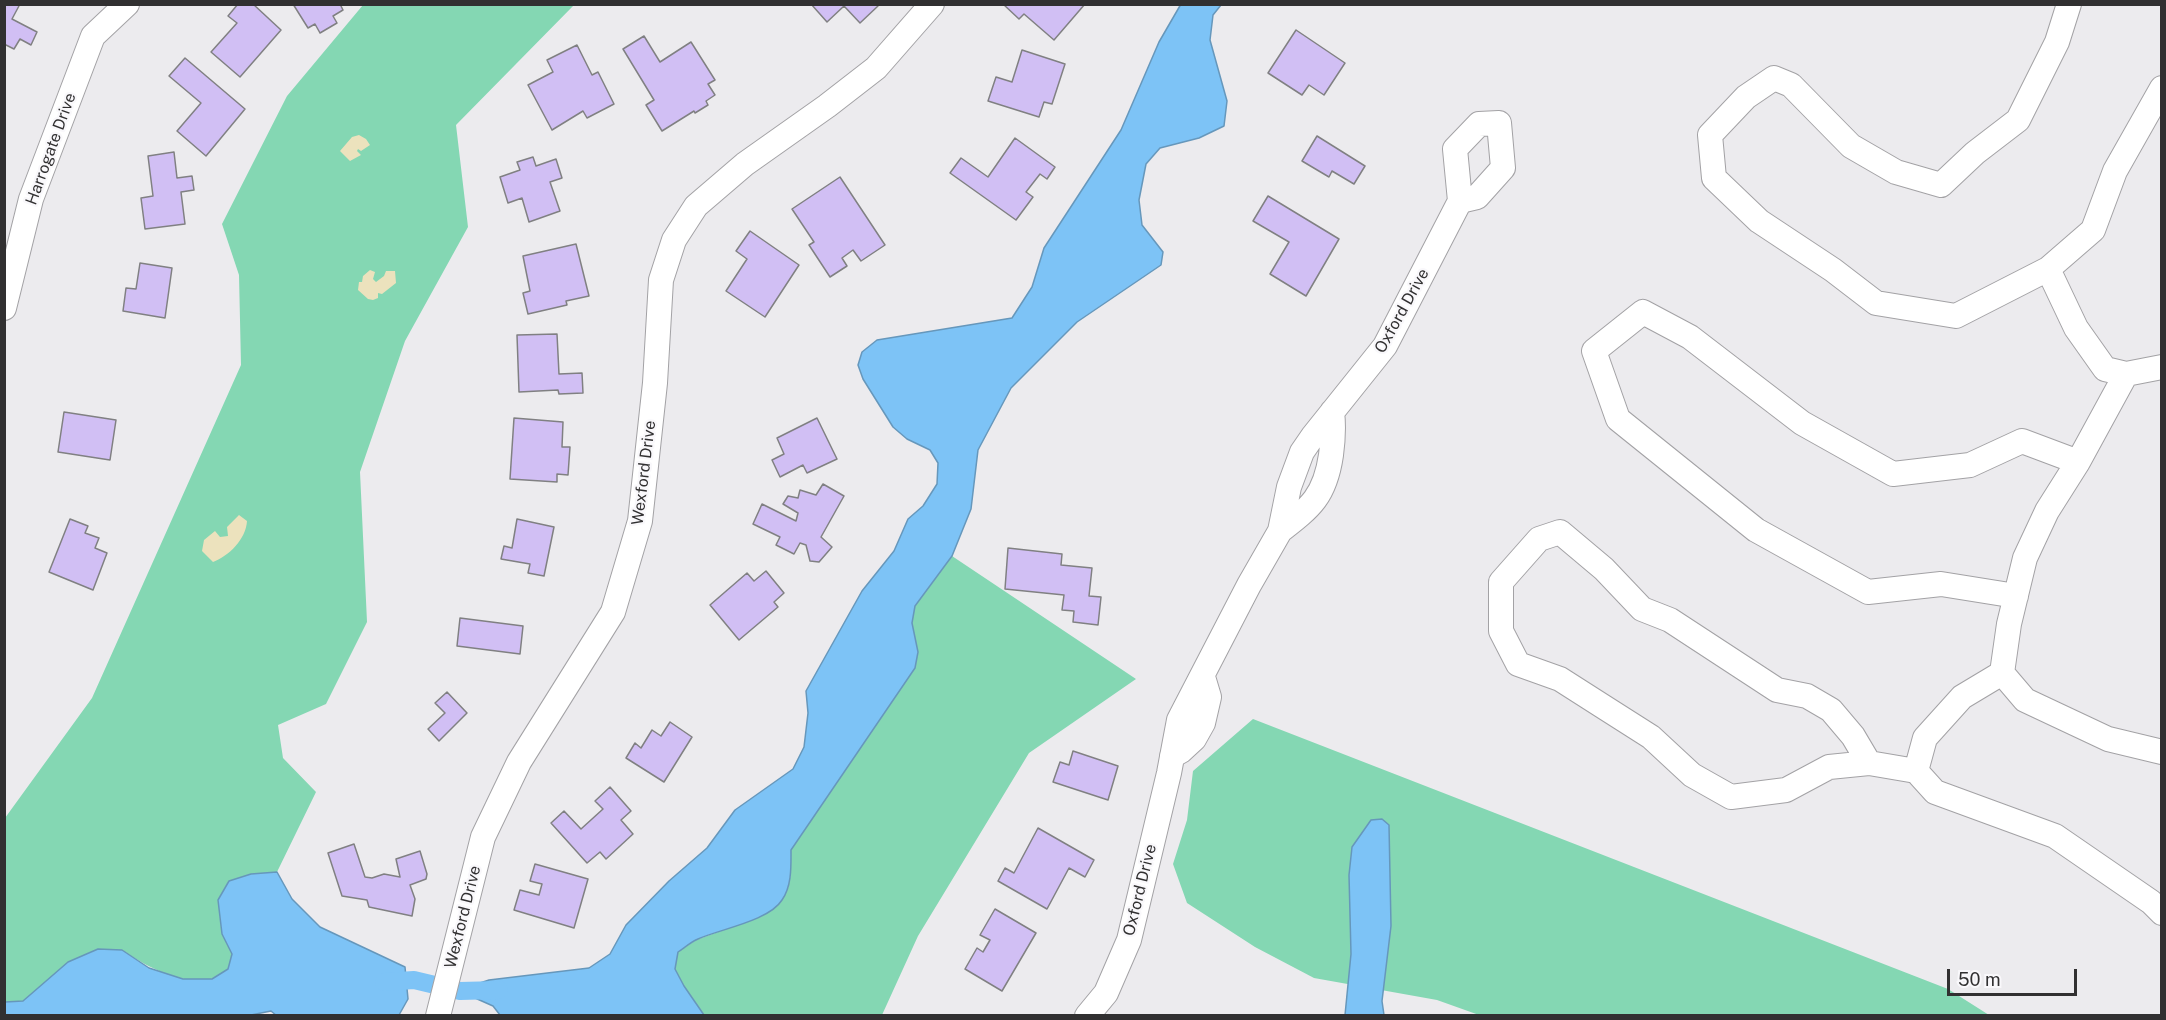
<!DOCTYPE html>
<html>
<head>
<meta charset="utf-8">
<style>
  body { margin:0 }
  #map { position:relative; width:2166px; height:1020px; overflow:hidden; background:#ecebee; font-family:"Public Sans",sans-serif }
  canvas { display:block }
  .frame { position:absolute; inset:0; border:6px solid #313031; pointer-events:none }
  .scale { position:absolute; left:1947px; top:969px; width:130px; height:27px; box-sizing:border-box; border:3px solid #313031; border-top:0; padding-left:8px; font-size:18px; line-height:21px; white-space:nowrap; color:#313031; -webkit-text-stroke:4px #f9f8fb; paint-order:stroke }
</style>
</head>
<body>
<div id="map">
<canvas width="2166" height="1020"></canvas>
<div class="frame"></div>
<div class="scale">50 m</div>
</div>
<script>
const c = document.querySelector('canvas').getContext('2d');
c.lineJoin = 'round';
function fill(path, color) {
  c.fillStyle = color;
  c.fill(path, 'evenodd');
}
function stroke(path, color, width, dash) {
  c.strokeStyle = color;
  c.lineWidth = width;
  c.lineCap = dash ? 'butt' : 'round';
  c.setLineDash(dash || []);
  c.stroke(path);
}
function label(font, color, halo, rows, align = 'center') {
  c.font = font + ' "Public Sans",sans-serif';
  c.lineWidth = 4.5;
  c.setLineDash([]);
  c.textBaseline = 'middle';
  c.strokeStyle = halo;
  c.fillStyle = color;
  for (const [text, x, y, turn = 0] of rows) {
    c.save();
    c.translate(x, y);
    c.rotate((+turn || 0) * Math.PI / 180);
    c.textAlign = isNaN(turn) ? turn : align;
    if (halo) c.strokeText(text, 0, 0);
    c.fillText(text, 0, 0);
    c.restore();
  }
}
fill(new Path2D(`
  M363,5h211l-118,120 12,102 -63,114 -45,131 7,150 -41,82 -48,21 5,33 33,34 -39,80 -26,2 -22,7 -11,19 4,34 10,20 -4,15c-5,3 -11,8 -17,10 -30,7 -65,-13 -89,-29l-82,38 -17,13 -18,1v-184l87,-120 149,-333 -2,-90 -17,-51 65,-128z
  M952,556l184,123 -107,74 -111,183 -36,79h-178l-20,-29 -9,-17 3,-17 18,-12 63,-23 29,-29 3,-15v-23l124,-182 3,-16 -6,-29 3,-17z
  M1253,719l695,270 41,26h-510l-42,-15 -123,-22 -59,-31 -68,-44 -14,-39 14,-44 6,-49z`), '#84d7b3');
fill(new Path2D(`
  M359,135l7,4 4,6 -9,6 -3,-2 -1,2 4,4 -11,6 -10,-10 12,-14z
  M370,270l5,2 -2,7 3,3 8,-6 2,-5h9l1,12 -14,11 -4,-1v5l-5,2 -5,-1 -10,-9 1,-8h3l1,-6z
  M239,515l8,6c-1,18 -18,35 -34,41l-11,-11 2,-11 11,-9 5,6 8,-1 -1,-9z`), '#ece2bd');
const water = new Path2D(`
  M1181,4l40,1 -8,10 -3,25 17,61 -3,25 -25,12 -39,10 -14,16 -7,36 3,25 21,27 -2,13 -84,57 -66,66 -33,62 -7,59 -19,47 -37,50 -3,17 6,29 -3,16 -124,182c0,16 1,36 -9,50 -13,21 -62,29 -84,39 -7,3 -14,9 -20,13l-3,17 9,17 20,29h-204l-7,-9 -18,-8 -1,-13 15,-5 100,-12 21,-14 16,-29 43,-44 38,-33 28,-38 58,-41 11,-22 4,-34 -2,-22 56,-100 32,-40 14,-32 15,-13 14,-22 1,-21 -8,-13 -23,-11 -14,-12 -30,-48 -5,-14 4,-13 15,-12 135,-22 20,-31 12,-39 77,-118 38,-88z
  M1382,819l7,6 2,101 -9,75 2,14h-39l6,-61 -2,-79 3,-28 19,-27z
  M277,872l15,27 28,28 85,40 3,32 -9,16 -122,1 -6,-5 -25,5 -241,-1v-13l18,-1 45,-39 30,-13 24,1 27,18 34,11h29l16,-10 4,-15 -10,-20 -4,-34 11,-19 22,-7z`);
fill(water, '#7dc3f6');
stroke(water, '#6697bb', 1.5);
stroke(new Path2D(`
  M384,982l30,-2 46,11 39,-1`), '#7dc3f6', 18);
const building = new Path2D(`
  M4,4h16l-8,15 25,13 -6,13 -11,-6 -6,10 -10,-5z
  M238,4h15l28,26 -41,47 -29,-25 26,-29 -9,-7z
  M293,4h47l3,6 -10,6 4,7 -17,10 -5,-9 -7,4z
  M811,4h66l1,2 -18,17 -16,-17 -17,16z
  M1003,4h82l-31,36 -30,-26 -5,5z
  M1296,30l49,33 -21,32 -15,-10 -7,10 -34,-22z
  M644,36l16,26 31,-20 24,38 -7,4 7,11 -9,6 2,4 -13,8 -1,-2 -32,20 -16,-26 8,-5 -31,-51z
  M577,45l15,30 6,-3 16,32 -27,14 -4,-7 -31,19 -24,-45 25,-13 -6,-12z
  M1022,50l43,14 -13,40 -8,-2 -5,15 -51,-16 8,-24 16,5z
  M185,58l60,51 -39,47 -29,-25 24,-28 -32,-27z
  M1317,136l48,30 -11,18 -22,-13 -3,6 -27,-16z
  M1015,138l40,29 -8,12 -7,-5 -14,18 7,5 -17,23 -66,-47 11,-15 27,19z
  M174,152l3,26 15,-2 2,14 -13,2 4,32 -40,5 -4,-31 12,-2 -5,-40z
  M533,157l3,9 20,-7 6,19 -12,4 10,29 -31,11 -7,-24 -14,5 -8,-26 20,-7 -3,-8z
  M840,177l45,68 -24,16 -8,-11 -11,8 5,8 -17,11 -21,-32 5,-3 -22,-33z
  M1268,196l71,43 -33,57 -36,-22 19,-32 -36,-21z
  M750,231l49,34 -34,52 -39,-26 21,-32 -11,-8z
  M576,244l13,52 -23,5 1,4 -39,9 -5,-21 7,-2 -7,-35z
  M140,263l32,5 -7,50 -42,-7 3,-23 10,1z
  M557,334l2,40 23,-1 1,20 -24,1 -1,-4 -39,2 -2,-57z
  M64,412l52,8 -6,40 -52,-8z
  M514,418l49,4 -1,25h8l-2,28 -11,-1v8l-47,-3z
  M817,418l20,41 -30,14 -4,-8 -23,12 -8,-17 12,-6 -7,-16z
  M823,484l21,12 -23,41 11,10 -13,15 -9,-1 -4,-16 -6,-2 -6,11 -18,-9 4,-8 -27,-13 9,-20 34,17 2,-8 -15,-9 5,-8 10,2 2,-8 16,5z
  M70,519l18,7 -3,7 14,5 -4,10 12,5 -14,37 -44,-18z
  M517,519l37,8 -10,49 -16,-3 2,-9 -29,-5 3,-13 8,2z
  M1008,548l54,6 -1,11 31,3 -3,28 12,1 -3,28 -25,-3 1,-11 -12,-1 2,-15 -59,-6z
  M766,571l18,22 -10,9 4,5 -39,33 -29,-35 37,-32 7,8z
  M460,618l63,8 -3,28 -63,-8z
  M447,692l20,21 -28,28 -11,-12 17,-16 -10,-10z
  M670,722l22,15 -28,45 -38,-24 9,-15 6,5 11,-18 9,6z
  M1073,751l45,15 -10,34 -55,-18 7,-20 9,3z
  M610,787l21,24 -10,9 12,14 -27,25 -6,-7 -13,11 -36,-40 13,-12 17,18 22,-20 -8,-8z
  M1038,828l56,32 -9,17 -16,-9 -22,41 -49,-28 7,-13 9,5z
  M354,844l11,33 7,1 12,-4 16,3 -4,-18 24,-8 7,23 -1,5 -16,6 5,14 -3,17 -43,-9 -2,-7 -25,-4 -14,-43z
  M535,864l53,15 -14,49 -60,-18 6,-20 19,5 3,-11 -12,-3z
  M995,909l41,24 -34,58 -37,-22 12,-21 6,4 7,-12 -10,-5z`);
fill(building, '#d1bff4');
stroke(building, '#808082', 1.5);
const minor = new Path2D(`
  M2069,4l-12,38 -39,78 -43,33 -34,32 -45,-13 -45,-26 -60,-61 -17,-7 -28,19 -36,38 4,43 45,43 74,49 43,33 80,13 92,-47 45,-39 22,-59 47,-83
  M2048,269l28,59 29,41 21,5 36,-7
  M4,308l27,-109 62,-163 34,-32
  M1280,531c31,-24 45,-35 51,-76 2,-15 3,-28 1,-43
  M2016,596l-75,-12 -73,8 -112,-62 -138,-111 -24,-68 49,-39 47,25 112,86 91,51 77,-9 52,-24 56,21
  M2002,673l7,-49 16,-66 22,-47 31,-49 48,-88
  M2162,752l-54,-13 -83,-39 -23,-27 -40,24 -37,41 -9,33 19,21 120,44 96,66 11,11
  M1172,756l9,-5 13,-12 9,-16 6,-26 -6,-20
  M1869,763l-40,4 -43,23 -55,7 -39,-22 -41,-38 -44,-28 -47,-30 -42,-15 -17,-33v-49l38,-43 21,-7 44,37 38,40 28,11 107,70 30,6 24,14 22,26 16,27 47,8
  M438,1016l45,-179 36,-75 94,-150 27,-91 15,-138 6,-103 13,-40 22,-34 49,-42 82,-58 49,-38 56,-64
  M1087,1016l19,-23 23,-53 40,-167 10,-53 70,-135 31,-54 9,-44 13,-35 11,-16 72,-90 75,-145 -5,-52 24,-25 20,-1 4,45 -26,29 -17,4`);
stroke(minor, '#a3a2a5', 26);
stroke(minor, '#fff', 24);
label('16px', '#313031', '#f9f8fb', [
  ["Harrogate Drive",51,149,-70],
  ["Oxford Drive",1402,311,-61],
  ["Wexford Drive",644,473,-83],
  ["Oxford Drive",1140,890,-76],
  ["Wexford Drive",463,917,-76]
]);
</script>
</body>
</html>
